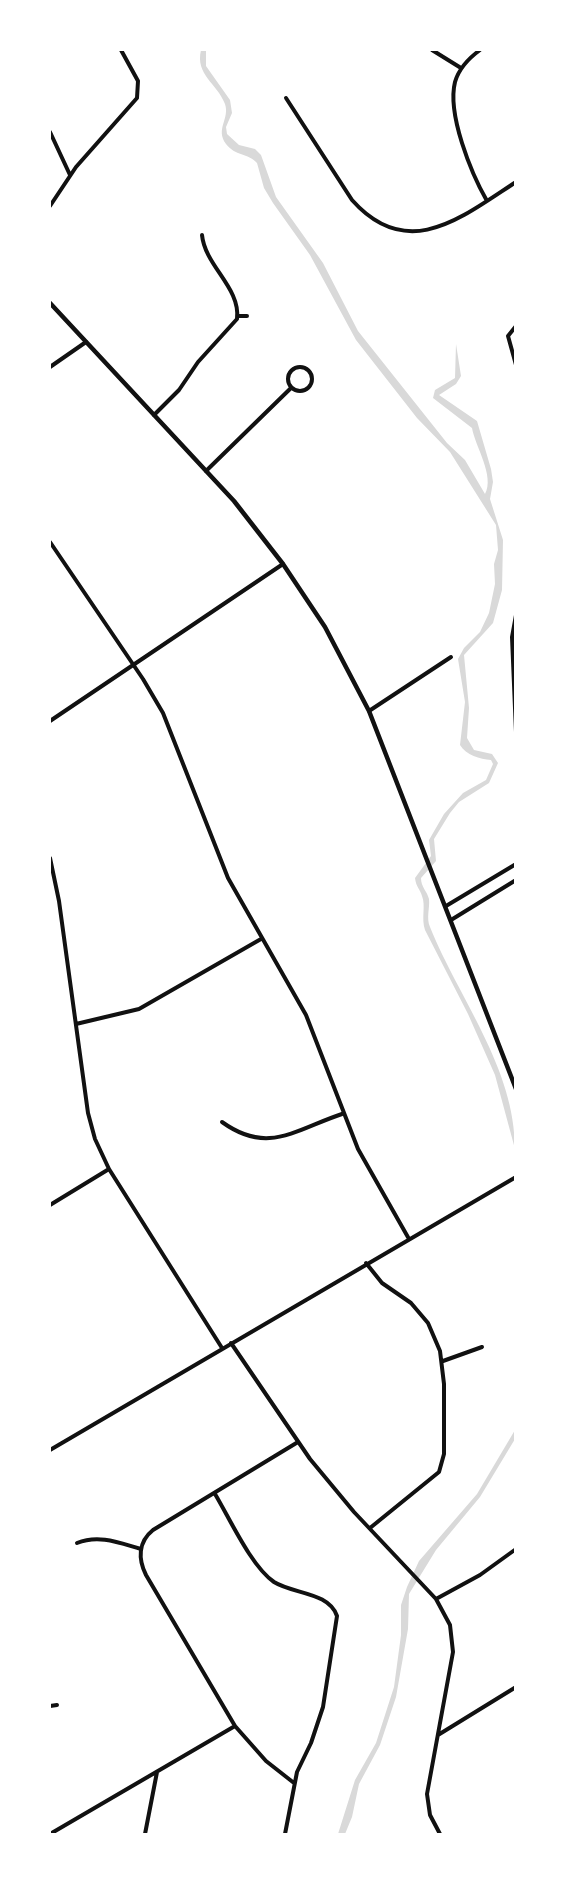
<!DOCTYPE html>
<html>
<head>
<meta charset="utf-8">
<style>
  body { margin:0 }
  #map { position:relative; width:565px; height:1884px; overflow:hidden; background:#fff; font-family:"Fira Sans Condensed",sans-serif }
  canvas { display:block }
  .frame { position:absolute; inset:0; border:51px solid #fff; pointer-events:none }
</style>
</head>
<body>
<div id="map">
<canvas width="565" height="1884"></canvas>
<div class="frame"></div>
</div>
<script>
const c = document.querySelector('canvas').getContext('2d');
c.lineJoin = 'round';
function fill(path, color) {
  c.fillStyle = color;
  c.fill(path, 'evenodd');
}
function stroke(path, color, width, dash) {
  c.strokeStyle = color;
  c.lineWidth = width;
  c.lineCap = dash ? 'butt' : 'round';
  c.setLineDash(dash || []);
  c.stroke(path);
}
fill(new Path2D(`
  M201,50h5v16l24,34 2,13 -6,14 1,7 12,11 16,4 6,6 15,42 47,66 35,68 89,112 18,17 20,34c10,-18 -10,-48 -13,-66l-39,-30 2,-8 20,-12 1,-34 5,32 -5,8 -17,11 38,26 14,48 2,13 -3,17 13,41 -1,50 -9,33 -29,32 5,53 -2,30 7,12 18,4 6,9 -9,20 -30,19 -9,11 -16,26 2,22 -15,17c0,9 6,13 8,21 1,9 -3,19 1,28 29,72 85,141 85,222l-20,-74 -27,-61 -43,-84c-4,-12 1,-24 -3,-34 -2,-7 -6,-9 -7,-18l16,-22 -2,-16 15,-26 19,-21 23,-13 7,-16 -2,-4c-11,-1 -25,-5 -31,-15l5,-43 -7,-43 6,-11 16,-16 9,-19 6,-29 -1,-20 4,-14 -2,-25 -46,-73 -33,-34 -61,-78 -46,-85 -37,-52 -9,-15 -7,-25c-9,-10 -22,-7 -31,-19 -11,-15 4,-25 -1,-40 -8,-21 -30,-29 -24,-54z
  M515,1430v9l-35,58 -44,53 -27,44 -1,35 -12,68 -16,48 -21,39 -7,33 -7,17h-7l17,-54 21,-37 18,-56 7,-52v-30l6,-18 12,-26 58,-67z`), '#d9d9d9');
stroke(new Path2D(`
  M432,50l29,18
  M480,50c-11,8 -21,18 -25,32 -8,32 16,91 32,119
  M286,98l66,102c56,63 110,17 164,-18
  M50,132l20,43
  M50,206l26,-39 61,-69 1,-17 -17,-31
  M238,316h9
  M516,326l-8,10 8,29
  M288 379a12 12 0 1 1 24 0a12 12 0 1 1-24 0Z
  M50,367l36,-25
  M154,415l25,-25 19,-28 39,-43c4,-31 -32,-53 -35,-84
  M206,471l85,-83
  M50,542l93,137 20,34 65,165 78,137 52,134 51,90
  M516,615l-4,22 4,95
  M369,711l82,-54
  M50,721l233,-157
  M50,858l9,43 29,212 7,26 14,30 113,179
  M446,906l70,-42
  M451,920l65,-40
  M76,1024l63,-15 122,-70
  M222,1122c46,33 72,8 120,-8
  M50,1205l59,-36
  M366,1263l16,20 29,20 17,20 12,28 4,33v70l-5,18 -69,56
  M231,1343l79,116 44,53 82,87 14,26 3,27 -26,142 3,21 10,19
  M443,1361l39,-14
  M50,1450l466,-273
  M215,1494c15,25 36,72 59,88 19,12 55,10 63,34l-14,91 -12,36 -14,29 -12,62
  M77,1543c22,-9 43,0 64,6
  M436,1599l44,-24 36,-26
  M50,1706l7,-1
  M438,1735l78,-48
  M294,1783l-28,-22 -31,-35 -89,-151c-8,-16 -8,-33 7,-45l145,-88
  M50,1834l185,-108
  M145,1834l12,-62`), '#111', 4);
stroke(new Path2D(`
  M50,303l184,198 49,63 42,63 44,84 147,378`), '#111', 4.5);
</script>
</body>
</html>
